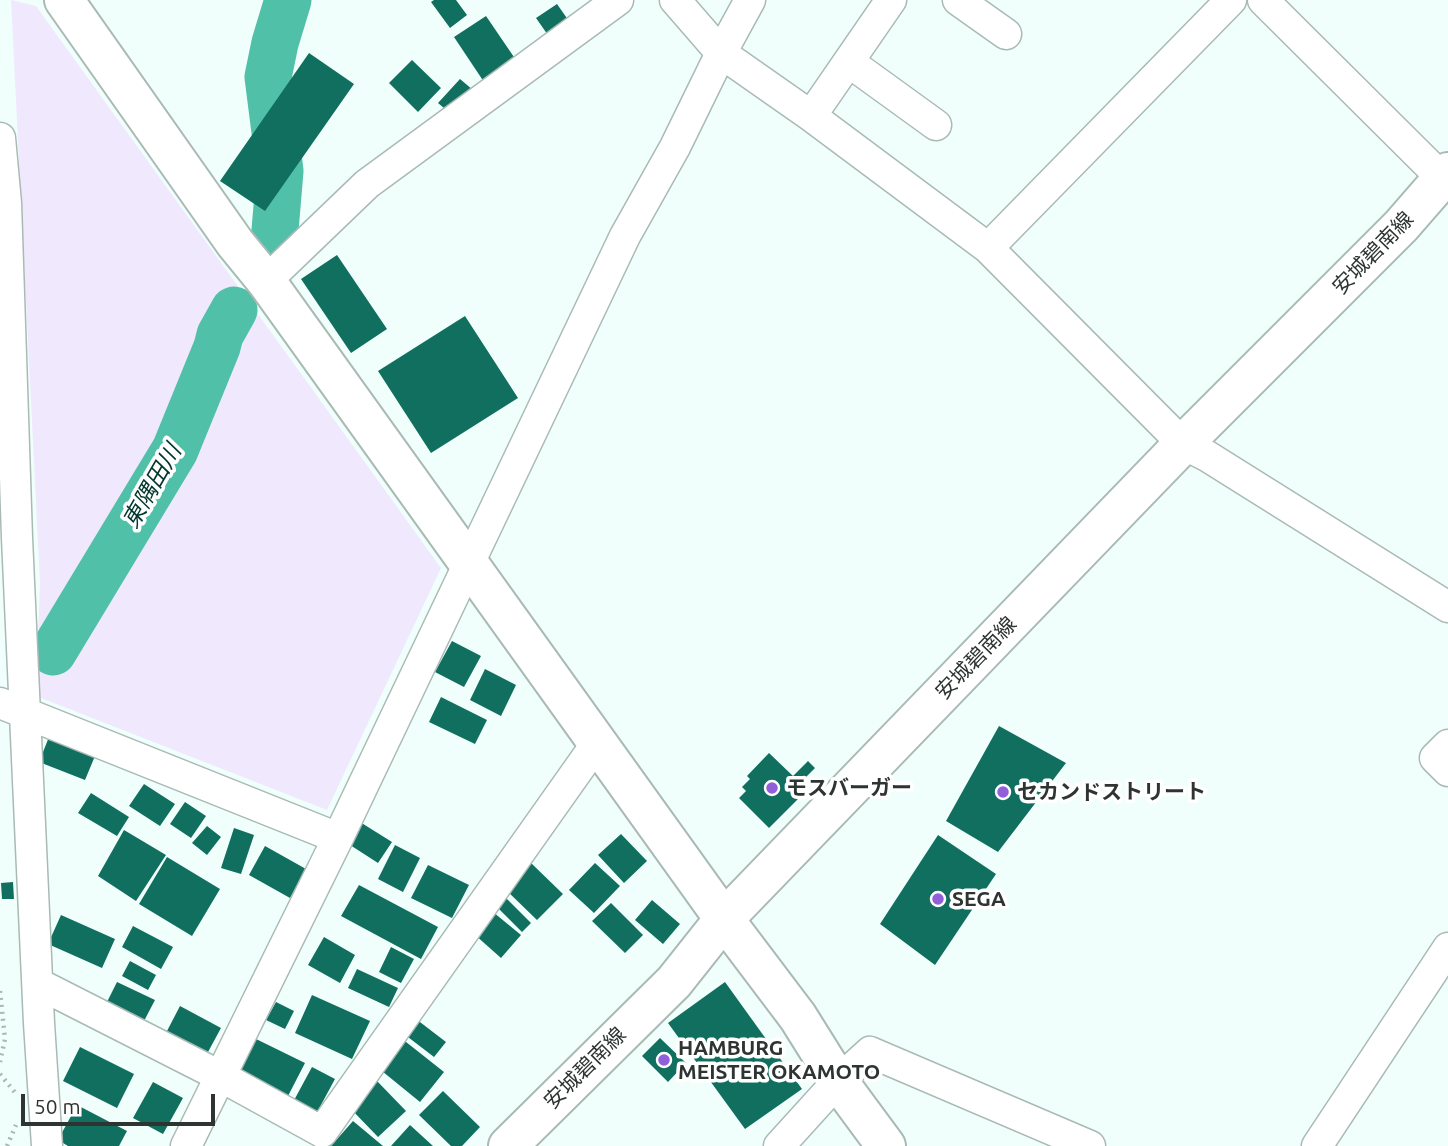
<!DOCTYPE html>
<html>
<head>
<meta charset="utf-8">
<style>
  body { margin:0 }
  #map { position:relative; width:1448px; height:1146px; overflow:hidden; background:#f0fffb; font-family:Ubuntu,sans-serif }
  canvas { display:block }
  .scale { position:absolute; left:21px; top:1094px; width:194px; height:32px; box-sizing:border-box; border:4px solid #2d3432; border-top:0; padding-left:9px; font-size:21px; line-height:24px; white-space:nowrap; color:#2d3432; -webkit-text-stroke:5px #fff; paint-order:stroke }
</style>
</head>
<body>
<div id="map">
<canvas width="1448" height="1146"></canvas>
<div class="scale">50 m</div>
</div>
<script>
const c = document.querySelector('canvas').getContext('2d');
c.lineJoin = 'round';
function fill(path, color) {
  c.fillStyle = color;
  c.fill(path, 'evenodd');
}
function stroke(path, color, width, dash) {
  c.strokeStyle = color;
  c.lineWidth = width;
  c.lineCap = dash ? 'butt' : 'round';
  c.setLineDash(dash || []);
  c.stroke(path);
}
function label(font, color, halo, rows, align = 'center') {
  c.font = font + ' Ubuntu,"Noto Sans JP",sans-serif';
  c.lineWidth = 7;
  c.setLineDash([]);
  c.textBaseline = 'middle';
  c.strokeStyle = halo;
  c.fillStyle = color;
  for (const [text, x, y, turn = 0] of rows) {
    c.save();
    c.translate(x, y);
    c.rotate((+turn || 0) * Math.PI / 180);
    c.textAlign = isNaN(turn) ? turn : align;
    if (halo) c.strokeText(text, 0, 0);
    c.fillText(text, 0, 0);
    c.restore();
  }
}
fill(new Path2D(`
  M11,0l25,6 405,562 -114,242 -291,-114 4,-113z`), '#f0e9fe');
stroke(new Path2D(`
  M259,267l15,-25 6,-71 -12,-94 7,-34 13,-43
  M53,652l122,-202 42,-103 3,-12 14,-25`), '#51c0a9', 47);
fill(new Path2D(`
  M434,0h22l11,15 -17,13 -19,-26z
  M557,4l14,20 -21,14 -14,-20z
  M486,16l30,44 -32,22 -30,-45z
  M309,53l45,31 -89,127 -45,-30z
  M412,60l29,28 -23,24 -29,-29z
  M460,79l13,11 -22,24 -13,-11z
  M337,255l50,74 -36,24 -50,-74z
  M465,316l53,82 -87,55 -53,-82z
  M452,641l29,15 -17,31 -29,-15z
  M485,669l31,16 -15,31 -31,-16z
  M441,697l46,23 -12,24 -46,-22z
  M999,726l67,37 -68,89 -52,-31z
  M49,737l46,19 -10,24 -46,-18z
  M769,753l24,23 15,-15 7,7 -14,14 4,4 -5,5 3,3 -34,34 -30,-30 7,-7 -4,-4 8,-8 -3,-3z
  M144,784l31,20 -15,22 -31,-20z
  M91,793l38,24 -12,19 -39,-23z
  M185,802l21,14 -15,22 -21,-14z
  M360,822l32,20 -14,21 -31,-20z
  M207,826l14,11 -14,18 -15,-12z
  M234,828l20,7 -13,39 -20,-6z
  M124,830l42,25 -30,46 -38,-25z
  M621,834l26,27 -23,22 -26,-28z
  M938,835l58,39 -61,91 -55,-41z
  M395,845l25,13 -17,34 -25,-13z
  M265,846l41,23 -16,29 -41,-23z
  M167,857l53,32 -28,47 -53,-32z
  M531,863l32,31 -26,26 -32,-31z
  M595,863l25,23 -26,27 -25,-23z
  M428,865l41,20 -17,33 -41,-20z
  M13,882l1,17h-12l-1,-16z
  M359,885l79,42 -17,32 -80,-43z
  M503,895l28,28 -9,9 -28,-28z
  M652,900l28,24 -17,20 -28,-24z
  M611,903l32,32 -18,18 -33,-32z
  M493,912l28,23 -20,23 -27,-24z
  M61,915l54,24 -13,29 -54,-24z
  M133,926l40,21 -12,22 -39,-22z
  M324,937l31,18 -15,28 -32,-18z
  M391,947l23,12 -13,24 -22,-11z
  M130,961l26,14 -8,15 -26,-14z
  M357,969l41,19 -9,19 -41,-19z
  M117,982l38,18 -11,21 -37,-19z
  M725,982l77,107 -57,40 -77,-106z
  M312,995l58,26 -18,38 -57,-26z
  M276,1002l18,9 -9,18 -19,-9z
  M180,1006l41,22 -13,24 -41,-21z
  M416,1019l30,23 -12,15 -30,-23z
  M254,1038l51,25 -17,33 -51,-24z
  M401,1038l43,34 -24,30 -43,-35z
  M660,1038l26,25 -18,19 -26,-26z
  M80,1047l54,27 -17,34 -54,-27z
  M312,1067l23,12 -20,37 -23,-12z
  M377,1081l29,30 -28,26 -28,-29z
  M153,1082l30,16 -20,36 -30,-16z
  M443,1091l37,36 -18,19h-11l-32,-31z
  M77,1105l50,26 -8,15h-51l-10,-6z
  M353,1121l30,25h-52z
  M410,1125l23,21h-42z`), '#116f5f');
const street = new Path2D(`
  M675,0l46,53 90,63 177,132 195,196 24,12 241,151
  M958,0l48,34
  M1263,0l185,184
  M849,62l87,63
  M811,116l80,-116
  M0,138l6,65 11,335 22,485 8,123
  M988,248l243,-248
  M266,281l101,-97 251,-184
  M0,703l338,135
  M1448,745l-13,13 13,13
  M39,984l183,93 100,55 275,-389
  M186,1146l152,-308 287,-602 50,-89 46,-94 29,-53
  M779,1146l59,-65 32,-29 220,94
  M1317,1146l131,-198`);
const secondary = new Path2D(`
  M64,0l171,243 31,38 458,638 74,98 40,64 48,65`);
const primary = new Path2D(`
  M508,1146l166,-164 50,-63 459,-475 218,-218 47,-54`);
stroke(street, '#a9bab5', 33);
stroke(secondary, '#a9bab5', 42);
stroke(primary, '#a9bab5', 42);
stroke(new Path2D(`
  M0,991l5,48 -5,23
  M0,1074l17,21
  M7,1146l9,-21`), '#abb7b3', 4.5, [2, 5]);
stroke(street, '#fff', 30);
stroke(secondary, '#fff', 38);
stroke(primary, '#fff', 38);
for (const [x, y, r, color] of [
  [772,788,7,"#905fd9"],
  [1003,792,7,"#905fd9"],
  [938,899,7,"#905fd9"],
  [664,1060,7,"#905fd9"]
]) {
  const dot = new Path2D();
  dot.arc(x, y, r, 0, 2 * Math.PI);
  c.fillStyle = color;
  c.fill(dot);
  stroke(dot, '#fff', 2.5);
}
label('21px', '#2d3432', '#fff', [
  ["安城碧南線",1373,253,-46],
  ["安城碧南線",976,658,-46],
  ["安城碧南線",585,1068,-45]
]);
label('bold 21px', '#2d3432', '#fff', [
  ["モスバーガー",786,788],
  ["セカンドストリート",1017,792],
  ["SEGA",952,899],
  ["HAMBURG",678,1048],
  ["MEISTER OKAMOTO",678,1072]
], 'left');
label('italic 23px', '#01362d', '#fff', [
  ["東隅田川",152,486,-60]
]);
</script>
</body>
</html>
